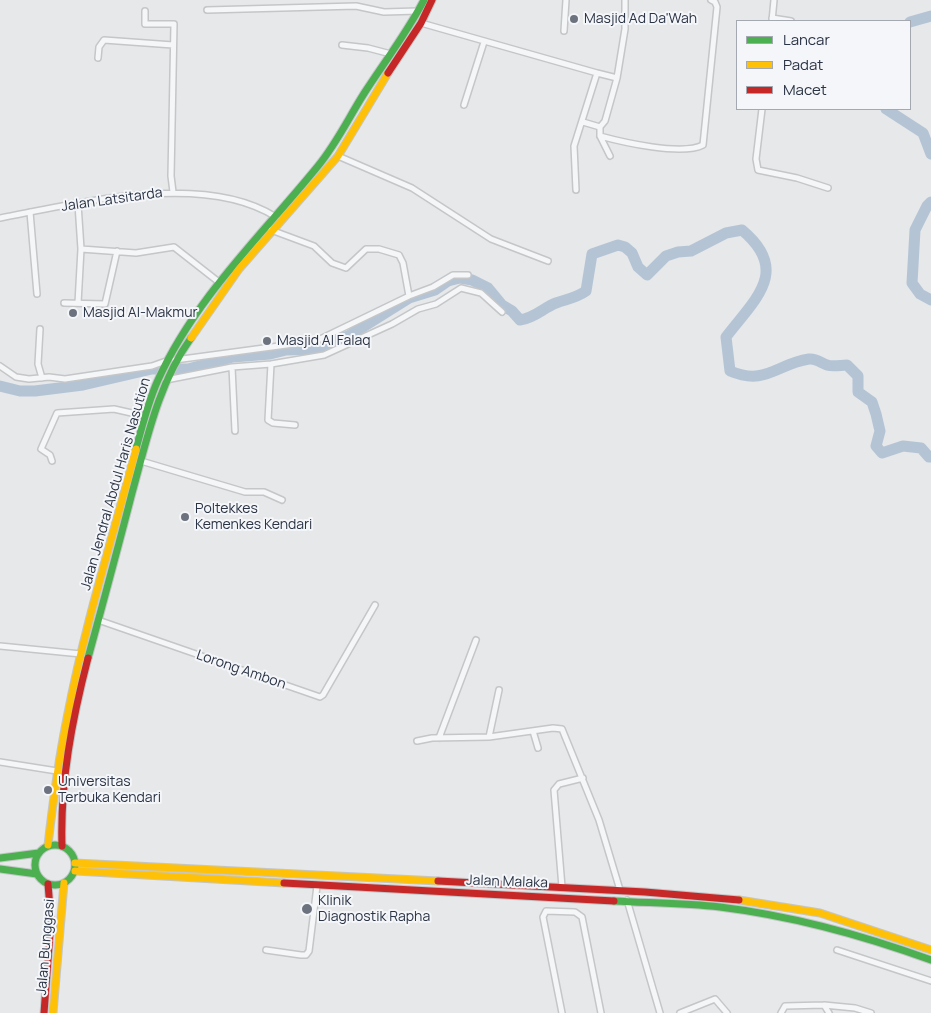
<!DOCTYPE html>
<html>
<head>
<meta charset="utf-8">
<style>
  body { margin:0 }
  #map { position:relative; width:931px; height:1013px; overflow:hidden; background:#e6e8ea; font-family:Manrope,sans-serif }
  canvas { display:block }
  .legend { position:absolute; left:736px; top:20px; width:175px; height:90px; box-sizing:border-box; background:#f4f6f9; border:1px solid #a4a8b1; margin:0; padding:6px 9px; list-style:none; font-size:15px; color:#2b3445 }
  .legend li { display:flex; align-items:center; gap:10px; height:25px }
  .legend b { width:25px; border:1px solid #a4a8b1 }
</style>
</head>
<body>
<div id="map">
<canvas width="931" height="1013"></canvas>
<ul class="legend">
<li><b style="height:6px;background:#4caf50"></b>Lancar</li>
<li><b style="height:6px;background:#ffc107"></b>Padat</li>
<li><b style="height:6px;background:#c62828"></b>Macet</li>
</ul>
</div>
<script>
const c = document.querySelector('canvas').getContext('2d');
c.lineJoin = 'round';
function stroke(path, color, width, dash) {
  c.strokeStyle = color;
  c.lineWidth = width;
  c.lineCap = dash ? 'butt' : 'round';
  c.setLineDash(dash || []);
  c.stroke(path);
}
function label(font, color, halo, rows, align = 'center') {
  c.font = font + ' Manrope,sans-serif';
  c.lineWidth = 4;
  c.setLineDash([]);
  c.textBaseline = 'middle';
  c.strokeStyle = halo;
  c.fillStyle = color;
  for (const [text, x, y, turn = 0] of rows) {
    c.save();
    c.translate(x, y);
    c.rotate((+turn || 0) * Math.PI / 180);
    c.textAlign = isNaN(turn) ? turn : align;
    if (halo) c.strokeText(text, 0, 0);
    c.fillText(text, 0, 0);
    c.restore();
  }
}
stroke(new Path2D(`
  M910,22l21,-6
  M886,109l37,24 8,21
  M931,202l-4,4 -12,24 -3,53 8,11 11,6
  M0,386l20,5h15l48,-6 69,-16h36l45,-12 37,-3 16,-4 33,-1 31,-14 59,-37 26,-8 13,-9 12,-3 12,2 16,8 14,17 10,6 8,9c15,-2 23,-12 36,-17 11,-4 20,-5 30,-12l6,-37 26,-9 7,2 7,6 6,14 9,8 19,-19 12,-4 13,-1 35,-18 16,-3c49,41 13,69 -16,107l4,34c36,15 46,-7 79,-12 7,-1 12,4 18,6 6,2 14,0 20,0l11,11v16l14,10 4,12 4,17 -4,15 6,7 21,-7 18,2 8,9h2`), '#b4c4d5', 11);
const street = new Path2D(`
  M207,10l149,-4 28,6 34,-1
  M145,11v13h29l-3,152 2,16
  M772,18l19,3
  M772,21l2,-21
  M421,23l176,50 -23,73 2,44
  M564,31l2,-31
  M342,45l26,3 23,6
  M98,58l1,-11 5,-7 69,5
  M597,73l20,5 8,-49v-29
  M464,105l20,-63
  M762,109l-6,50 2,11 39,8 31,10
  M583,122l17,5v9l10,20
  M600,127l5,-6 12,-43
  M600,136c22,6 82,20 103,9l14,-138 -2,-5 -4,-2
  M338,156l74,32 79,51 57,22
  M78,204l3,45 55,4 38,-6 46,36
  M30,212l7,82
  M0,218c79,-15 204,-47 276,-1
  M271,230l43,16 18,17 14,5 20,-19h13l20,6 4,8 6,33
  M64,303l41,1 12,-53
  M78,303l3,-54
  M40,329l-2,35 4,14
  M175,360l141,-19 93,-45 24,-9 20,-12h15
  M271,364l-3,56 5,3 22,2
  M0,366l16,11 13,2 20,-2 16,2 87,-13 14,-5
  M232,367l39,-3 53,-9 68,-31 26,-15 18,-5 25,-16 20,5 21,19
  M166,380l66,-13 3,64
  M52,461l-2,-6 -9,-6 16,-36 57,-4 31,7
  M141,461l104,31h19l18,8
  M98,620l222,77 3,-2 52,-90
  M0,646l81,8
  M533,731l5,17
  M489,737l10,-47
  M439,738l37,-98
  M417,741l15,-3 57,-1 64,-9 9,1 37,91 21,70
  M0,762l57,9
  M562,887l-8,-97 5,-6 24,-6
  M627,900l33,113
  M266,950l35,5h5l3,-4 8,-65
  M837,950l94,31
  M824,1005l31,3 16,5
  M562,1013l-19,-96 3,-6 29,1 7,5 19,96
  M680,1013l35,-14 12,14
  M781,1013l4,-7 39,-1 5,8`);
const fast = new Path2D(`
  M136,449c6,-23 12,-47 22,-69 37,-82 104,-145 160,-214 19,-23 31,-49 47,-74 20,-31 42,-59 59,-92
  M88,658c15,-55 30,-110 44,-165 15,-54 26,-109 59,-155
  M35 865a20 20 0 1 1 40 0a20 20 0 1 1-40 0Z
  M0,858l39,-5
  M0,869l37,5
  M614,901c35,2 71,2 106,6 73,9 142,28 211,53`);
const slow = new Path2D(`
  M191,338l48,-69 99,-113 50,-83
  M48,845c5,-44 11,-88 20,-132 17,-89 45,-177 68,-264
  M75,863l363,18
  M75,871l209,12
  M739,900l81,13 111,37
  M53,1013l11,-130`);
const jam = new Path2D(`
  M388,73l33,-50 11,-23
  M62,846c-2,-64 10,-126 26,-188
  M438,881l207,11 94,8
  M284,883l330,18
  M44,1013l7,-93 -3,-36`);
stroke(street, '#c4c6c8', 8);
stroke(fast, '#c4c6c8', 9);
stroke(slow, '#c4c6c8', 9);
stroke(jam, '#c4c6c8', 9);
stroke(street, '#f5f6f7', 5);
stroke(fast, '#4caf50', 7);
stroke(slow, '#ffc107', 7);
stroke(jam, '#c62828', 7);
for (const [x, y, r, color] of [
  [574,19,5,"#6c737f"],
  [73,313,5,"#6c737f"],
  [267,341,5,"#6c737f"],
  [185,517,5,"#6c737f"],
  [48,790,5,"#6c737f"],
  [307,909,6,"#6c737f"]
]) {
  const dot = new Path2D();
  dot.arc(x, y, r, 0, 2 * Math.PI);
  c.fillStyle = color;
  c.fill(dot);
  stroke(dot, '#f4f6f9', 2);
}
label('14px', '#2b3445', '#f4f6f9', [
  ["Masjid Ad Da'Wah",584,19],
  ["Masjid Al-Makmur",83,313],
  ["Masjid Al Falaq",277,341],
  ["Poltekkes",195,509],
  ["Kemenkes Kendari",195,525],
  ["Universitas",58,782],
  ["Terbuka Kendari",58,798],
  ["Klinik",318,901],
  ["Diagnostik Rapha",318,917]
], 'left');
label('14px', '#2b3445', '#f4f6f9', [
  ["Jalan Latsitarda",112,200,-8],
  ["Jalan Jendral Abdul Haris Nasution",116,484,-74],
  ["Lorong Ambon",241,670,19],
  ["Jalan Malaka",507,882,2],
  ["Jalan Bunggasi",46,947,-85]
]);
</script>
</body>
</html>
